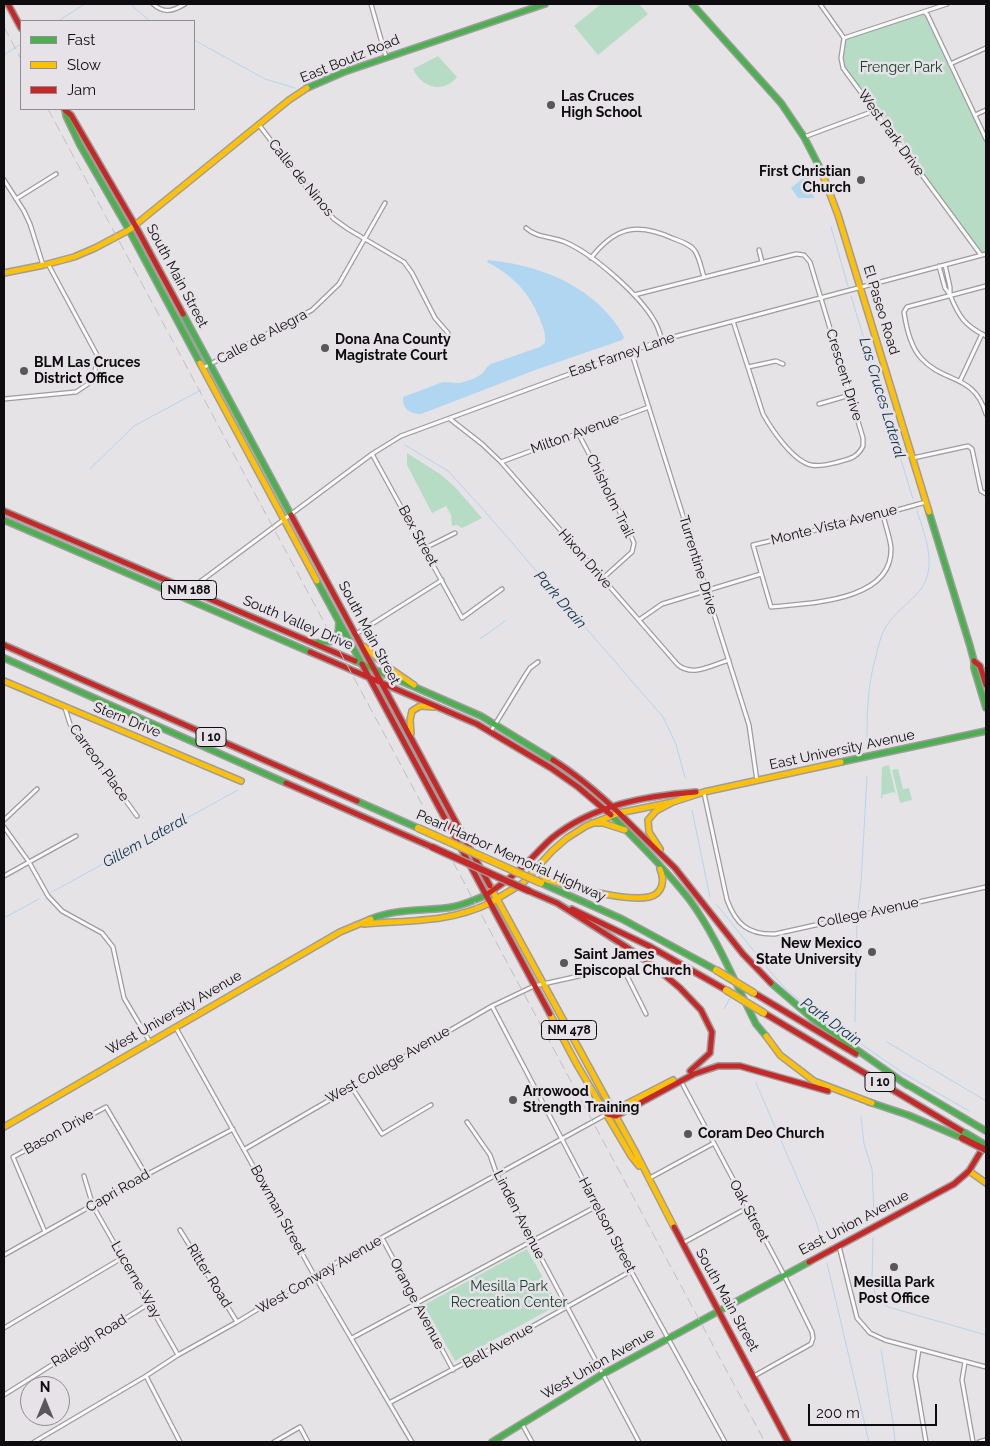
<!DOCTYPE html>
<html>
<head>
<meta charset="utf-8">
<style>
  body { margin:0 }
  #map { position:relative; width:990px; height:1446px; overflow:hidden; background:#e5e3e6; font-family:Raleway,sans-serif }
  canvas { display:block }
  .frame { position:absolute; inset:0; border:5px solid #0e0c0e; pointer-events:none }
  .legend { position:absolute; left:20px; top:20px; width:175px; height:90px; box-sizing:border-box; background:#e6e2e7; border:1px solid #908c90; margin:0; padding:6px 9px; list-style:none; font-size:15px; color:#0e0c0e }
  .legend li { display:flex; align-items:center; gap:10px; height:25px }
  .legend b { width:25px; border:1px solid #908c90 }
  .north { position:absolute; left:20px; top:1376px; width:50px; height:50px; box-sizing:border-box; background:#e6e2e7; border:1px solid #908c90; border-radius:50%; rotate:0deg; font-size:14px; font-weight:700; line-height:20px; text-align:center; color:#0e0c0e }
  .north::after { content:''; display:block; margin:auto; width:18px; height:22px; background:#59575a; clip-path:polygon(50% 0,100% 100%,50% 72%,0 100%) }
  .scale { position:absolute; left:808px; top:1404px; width:129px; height:22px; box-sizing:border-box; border:2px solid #0e0c0e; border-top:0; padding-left:6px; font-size:15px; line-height:18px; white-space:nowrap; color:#0e0c0e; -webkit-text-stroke:4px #e6e2e7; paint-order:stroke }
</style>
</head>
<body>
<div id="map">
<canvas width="990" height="1446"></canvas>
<div class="frame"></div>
<ul class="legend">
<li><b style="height:6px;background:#4caf50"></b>Fast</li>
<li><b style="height:6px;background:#ffc107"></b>Slow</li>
<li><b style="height:6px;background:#c62828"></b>Jam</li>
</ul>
<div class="north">N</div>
<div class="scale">200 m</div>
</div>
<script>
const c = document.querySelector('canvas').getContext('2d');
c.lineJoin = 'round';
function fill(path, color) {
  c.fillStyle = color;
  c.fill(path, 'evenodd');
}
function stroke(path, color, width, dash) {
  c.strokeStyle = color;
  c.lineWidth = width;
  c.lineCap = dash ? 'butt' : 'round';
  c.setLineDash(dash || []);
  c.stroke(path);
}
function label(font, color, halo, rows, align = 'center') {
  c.font = font + ' Raleway,sans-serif';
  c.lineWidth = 5;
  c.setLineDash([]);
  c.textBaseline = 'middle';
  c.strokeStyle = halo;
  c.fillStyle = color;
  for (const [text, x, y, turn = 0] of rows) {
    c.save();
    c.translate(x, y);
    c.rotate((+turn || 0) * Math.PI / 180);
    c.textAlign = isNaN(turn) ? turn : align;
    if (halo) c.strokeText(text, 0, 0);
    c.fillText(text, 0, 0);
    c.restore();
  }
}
fill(new Path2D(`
  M601,4h38l9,10 -50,41 -24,-29z
  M924,12l62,126v116l-5,1 -138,-187 -2,-6 3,-24z
  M438,56l19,21c-14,17 -35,11 -44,-8z
  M407,453l33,21 15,13 27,31 -20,10 -5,-3 -5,1 -1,-11 -5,-9 -14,7 -25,-48z
  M889,765l7,30 -2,-3 -12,3 1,3h-2l1,-31z
  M898,769l5,20 6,-1 3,12 -12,3 -8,-33z
  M527,1249l31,56 -103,56 -31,-56z`), '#b7dcc6');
fill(new Path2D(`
  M807,175l7,23h-16l-7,-10z
  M488,260c54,5 110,28 136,77l-2,3 -84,29 -117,45c-11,0 -19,-5 -18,-17l40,-15 17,1 13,-4 9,-5 5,-7 4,-3 49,-17 5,-4c1,-10 -2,-16 -6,-26 -10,-25 -27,-42 -52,-55z`), '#b0d6f1');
stroke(new Path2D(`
  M130,4l20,17
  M58,21l27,-17
  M194,40l71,39 30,9
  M4,55l17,-11
  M831,227l17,59
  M851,296l62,203
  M405,445l43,26 33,36 182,210 13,27 9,34
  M90,469l44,-43 67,-36
  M480,639l25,-18
  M867,747c0,-32 0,-61 9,-91 2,-8 4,-18 8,-26 7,-13 20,-23 31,-34 25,-24 11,-57 2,-85
  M692,810l18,87
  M52,892l186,-102
  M717,905l53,66 15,17 20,17 98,68 66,38
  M858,911l3,-28 6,-107
  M4,918l35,-19
  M724,1009l6,-11
  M855,1022l2,-104
  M887,1042l99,59
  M756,1083l60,138 6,21
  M861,1117l3,27 8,25 2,44
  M873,1238l-1,42 4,18 12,9 98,28
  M827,1263l42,179
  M881,1349l12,74 2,19`), '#b0d6f1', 1);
const street = new Path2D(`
  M153,4c11,10 20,7 32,0
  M371,4l15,53
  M820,4l24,34 -3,20 2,10 138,187
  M924,12l3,2 59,125
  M844,38l103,-34
  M950,64l36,-16
  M975,115l11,-5
  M259,125l56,73 19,21 14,10 56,33 8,11 23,45 13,15
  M804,137l70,-26
  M4,180l20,31 6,13 13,41
  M16,199l40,-25
  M526,228c11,10 25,8 39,14 28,12 75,53 90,80 3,5 5,12 7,18
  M759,250l3,12
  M591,258c24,-31 46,-36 81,-20 8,3 18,6 23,13 5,8 6,17 9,26
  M939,266l6,22 5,7v-8l-5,-22
  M986,286l-79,21 -3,5c2,14 7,35 17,46 23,26 53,15 65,56
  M634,295l162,-41 8,1 6,7 53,176v8c-5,11 -13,13 -25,16 -8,2 -18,5 -27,3 -18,-4 -39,-35 -48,-51l-30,-93
  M950,295c9,22 15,31 36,41
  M631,351l118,374 8,56
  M748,367l28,-6 7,3
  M203,368l109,-58 27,-26 46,-81
  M960,381l22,-47
  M4,399l72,-7 12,-8 7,-12 2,-17 -49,-91
  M819,404l31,-9
  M450,419l32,25 19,18 177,203c15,12 34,0 51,-5
  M578,433l47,89 9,21 -2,9 -30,27
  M372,454l90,164 40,-29
  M913,458l55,-12 4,3 9,42 5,3
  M501,462l148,-55
  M883,514c2,11 7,23 8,34 2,54 -83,55 -120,59l-18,-62 130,-31 43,-12
  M425,548l30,-15
  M180,595l9,-5 183,-136 29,-18 261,-96 324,-86
  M639,620l23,-16 99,-30
  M356,634l86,-54
  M65,708l5,16 67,92
  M491,731l35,-57 4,-6 8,-6
  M704,793l23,107c9,24 21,35 48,34l211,-47
  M4,820l33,-31
  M4,827l25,35 19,34 14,15 40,22 11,14 11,51 26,44
  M4,876l72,-40
  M492,1006l139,265 94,171
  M176,1028l138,247 98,167
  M683,1085l101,190 28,57 1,6 -2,6 -57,32
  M351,1086l31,48 49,-29
  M467,1122l23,33 7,20 142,267
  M245,1149l247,-143 42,-20 81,-18 6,1 4,3 21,42
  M84,1176l9,30 85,149
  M648,1179l66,-36
  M180,1230l57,92
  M45,1232l-32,-75 93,-50 40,68
  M382,1238l71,132
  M683,1243l64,-35
  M839,1246l18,72 13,15 15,7 101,27
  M4,1255l142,-80 87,-46
  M4,1328l118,-70
  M352,1338l245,-132
  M919,1349l-4,27 11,66
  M965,1362l-3,18 11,62
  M146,1376l34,66
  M4,1395l146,-92
  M389,1403l119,-63 123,-69
  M522,1424l10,18
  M34,1442l112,-66 32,-21 59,-33 77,-47 293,-161
  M274,1442l26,-15 8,15
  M979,1442l7,-2`);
const fast = new Path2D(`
  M692,4l89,99 23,34 17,33
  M307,88l37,-16 201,-68
  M65,109l1,7 14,29 49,85 71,133
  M183,314l108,201
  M929,512l41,134 4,15v7l12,40
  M4,520l306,132
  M317,581l45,83
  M315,643l19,-2 4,-6 1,-12
  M4,658l282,125
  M355,661l126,55 72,44
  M841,762l145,-31
  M357,801l61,27
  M611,815c27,27 54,54 78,84 28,38 46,84 67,125l10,12
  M541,883l81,36 94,51
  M371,919c23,-10 49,-8 74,-11 14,-1 28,-7 41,-13
  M771,983l42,36 94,66
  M903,1082l83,49
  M869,1102l39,13 54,23
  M492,1442l111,-68 206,-112`);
const slow = new Path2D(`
  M821,170l17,45 91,297
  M4,273l40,-8 30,-8 21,-9 34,-18 160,-130 18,-12
  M200,363l117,218
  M365,647l20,18 29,20
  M4,681l237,100
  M411,733l-1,-13 2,-9 8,-5 14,1
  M592,823h11l22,7
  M660,849l-11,-17 -1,-12 8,-9 17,-9
  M542,878c25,8 83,24 107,19 14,-3 16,-17 11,-28
  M490,886l146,267 38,74
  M490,903l33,-20 29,-32 15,-13 19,-12 33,-13 54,-11 31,-10 137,-30
  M364,924c44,-4 85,-1 126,-21
  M550,1014l26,49 55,93 8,10
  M766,1036l14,19 34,26 58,22
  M607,1114l66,-34
  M4,1127l336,-195 31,-13
  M969,1171l17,12`);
const jam = new Path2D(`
  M8,4l13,24
  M65,110l6,5 64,110 48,89
  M4,511l351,150
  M291,515l83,154
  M4,645l353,156
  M310,652l167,72 74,44 27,19 33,28
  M974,661l6,5 6,19
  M362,664l188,350
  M374,669l116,217
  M553,760c24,15 45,33 66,53
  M286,783l146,64
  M619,813l56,55 68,86 28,29
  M529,891l28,12 71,45 27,19 25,21 21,22 11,22 -2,21 -20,18
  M486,895c15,-10 29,-20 42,-33 8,-8 16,-17 24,-24 41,-33 93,-42 144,-46
  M572,909l77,37 77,44
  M754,993l102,61
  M764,1013l201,120
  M607,1114l9,2 78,-42 24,-8h22l88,25
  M674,1227l114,215
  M809,1262l145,-78 15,-13 15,-25`);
stroke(street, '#9e9d9e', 5.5);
stroke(fast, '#9e9d9e', 8);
stroke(slow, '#9e9d9e', 8);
stroke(jam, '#9e9d9e', 8);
stroke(street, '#fbfbfb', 3);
stroke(fast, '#4caf50', 5);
stroke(slow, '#ffc107', 5);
stroke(jam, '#c62828', 5);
stroke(new Path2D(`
  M4,27l17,32
  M48,109l717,1333`), '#c0c0c1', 1, [10, 5]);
const fastBridge = new Path2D(`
  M965,1133l20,12`);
const slowBridge = new Path2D(`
  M418,828l123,55
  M716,970l38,23
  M726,990l38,23`);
const jamBridge = new Path2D(`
  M432,847l97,44
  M962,1138l24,12`);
stroke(fastBridge, '#9e9d9e', 9, []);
stroke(slowBridge, '#9e9d9e', 9, []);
stroke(jamBridge, '#9e9d9e', 9, []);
stroke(fastBridge, '#4caf50', 6);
stroke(slowBridge, '#ffc107', 6);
stroke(jamBridge, '#c62828', 6);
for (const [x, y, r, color] of [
  [551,105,5,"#59575a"],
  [861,180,5,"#59575a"],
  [325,348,5,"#59575a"],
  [24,371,5,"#59575a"],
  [872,952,5,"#59575a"],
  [564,963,5,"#59575a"],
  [513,1100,5,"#59575a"],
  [688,1134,5,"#59575a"],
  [894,1267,5,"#59575a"]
]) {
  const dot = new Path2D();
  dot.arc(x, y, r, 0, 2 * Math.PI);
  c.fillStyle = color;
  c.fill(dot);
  stroke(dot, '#e6e2e7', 2);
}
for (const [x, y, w] of [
  [189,590,55],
  [211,737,30],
  [569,1030,55],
  [880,1082,30]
]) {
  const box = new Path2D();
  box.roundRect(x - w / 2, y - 9.5, w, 19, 4);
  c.fillStyle = '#e6e2e7';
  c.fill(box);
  stroke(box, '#0e0c0e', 1);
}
label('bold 12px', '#0e0c0e', null, [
  ["NM 188",189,590],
  ["I 10",211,737],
  ["NM 478",569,1030],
  ["I 10",880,1082]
]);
label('14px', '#0e0c0e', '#e6e2e7', [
  ["East Boutz Road",350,59,-22],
  ["West Park Drive",891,133,54],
  ["Calle de Ninos",301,178,51],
  ["South Main Street",177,276,62],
  ["El Paseo Road",881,310,73],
  ["Calle de Alegra",262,337,-28],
  ["East Farney Lane",622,355,-19],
  ["Crescent Drive",844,375,73],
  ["Milton Avenue",575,434,-20],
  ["Chisholm Trail",610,496,64],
  ["Monte Vista Avenue",834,525,-14],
  ["Bex Street",418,536,61],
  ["Hixon Drive",585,559,49],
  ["Turrentine Drive",698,565,73],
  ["South Valley Drive",298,623,23],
  ["South Main Street",369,633,62],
  ["Stern Drive",127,720,22],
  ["East University Avenue",842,750,-12],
  ["Carreon Place",99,763,54],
  ["Pearl Harbor Memorial Highway",511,856,24],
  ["College Avenue",868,913,-12],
  ["West University Avenue",174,1013,-30],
  ["West College Avenue",388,1065,-30],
  ["Bason Drive",59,1132,-29],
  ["Capri Road",118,1191,-30],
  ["Bowman Street",278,1210,61],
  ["Oak Street",749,1211,62],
  ["Linden Avenue",519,1215,63],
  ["East Union Avenue",854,1223,-28],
  ["Harrelson Street",607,1225,62],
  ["West Conway Avenue",319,1275,-30],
  ["Ritter Road",209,1276,58],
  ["Lucerne Way",136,1280,60],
  ["South Main Street",727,1300,61],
  ["Orange Avenue",417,1304,62],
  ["Raleigh Road",89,1341,-32],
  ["Bell Avenue",498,1346,-29],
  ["West Union Avenue",598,1364,-30]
]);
label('14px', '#154029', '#e6e2e7', [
  ["Frenger Park",901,68],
  ["Mesilla Park",509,1287],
  ["Recreation Center",509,1303]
]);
label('bold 14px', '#0e0c0e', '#e6e2e7', [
  ["Las Cruces",561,97],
  ["High School",561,113],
  ["First Christian",851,172,"right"],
  ["Church",851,188,"right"],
  ["Dona Ana County",335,340],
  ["Magistrate Court",335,356],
  ["BLM Las Cruces",34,363],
  ["District Office",34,379],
  ["New Mexico",862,944,"right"],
  ["State University",862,960,"right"],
  ["Saint James",574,955],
  ["Episcopal Church",574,971],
  ["Arrowood",523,1092],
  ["Strength Training",523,1108],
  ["Coram Deo Church",698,1134],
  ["Mesilla Park",894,1283,"center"],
  ["Post Office",894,1299,"center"]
], 'left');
label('italic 15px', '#07334b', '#e6e2e7', [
  ["Las Cruces Lateral",882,398,73],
  ["Park Drain",560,600,49],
  ["Gillem Lateral",145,841,-29],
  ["Park Drain",831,1022,36]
]);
</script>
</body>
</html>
